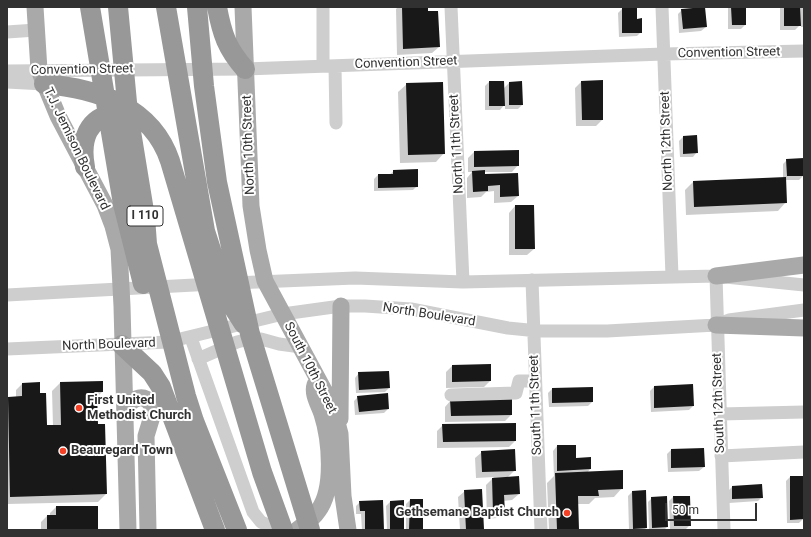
<!DOCTYPE html>
<html>
<head>
<meta charset="utf-8">
<style>
  body { margin:0 }
  #map { position:relative; width:811px; height:537px; overflow:hidden; background:#fff; font-family:Roboto,sans-serif }
  canvas { display:block }
  .frame { position:absolute; inset:0; border:8px solid #313131; pointer-events:none }
  .scale { position:absolute; left:665px; top:503px; width:92px; height:18px; box-sizing:border-box; border:2px solid #313131; border-top:0; padding-left:5px; font-size:12px; line-height:14px; white-space:nowrap; color:#313131; -webkit-text-stroke:3px #fff; paint-order:stroke }
</style>
</head>
<body>
<div id="map">
<canvas width="811" height="537"></canvas>
<div class="frame"></div>
<div class="scale">50 m</div>
</div>
<script>
const c = document.querySelector('canvas').getContext('2d');
c.lineJoin = 'round';
function fill(path, color) {
  c.fillStyle = color;
  c.fill(path, 'evenodd');
}
function stroke(path, color, width, dash) {
  c.strokeStyle = color;
  c.lineWidth = width;
  c.lineCap = dash ? 'butt' : 'round';
  c.setLineDash(dash || []);
  c.stroke(path);
}
function label(font, color, halo, rows, align = 'center') {
  c.font = font + ' Roboto,sans-serif';
  c.lineWidth = 4;
  c.setLineDash([]);
  c.textBaseline = 'middle';
  c.strokeStyle = halo;
  c.fillStyle = color;
  for (const [text, x, y, turn = 0] of rows) {
    c.save();
    c.translate(x, y);
    c.rotate((+turn || 0) * Math.PI / 180);
    c.textAlign = isNaN(turn) ? turn : align;
    if (halo) c.strokeText(text, 0, 0);
    c.fillText(text, 0, 0);
    c.restore();
  }
}
fill(new Path2D(`
  M398,7h29l12,40 -7,6 -35,2 -1,-46z
  M728,7h17v18l-4,4h-13z
  M780,7h24v20h-3v-3l-6,6h-15z
  M622,9l14,11 5,12 -4,4 -18,1 -1,-24z
  M682,10l24,17 -5,4 -22,2 -1,-19z
  M582,81l20,39 -6,6h-20l-1,-38z
  M489,82l15,6 5,-5 12,-1 1,23 -4,4h-13v-5l-5,6h-15v-24z
  M407,84l37,69 -8,9 -36,1 -2,-71z
  M696,136l1,16 -4,5h-13l-1,-16 4,-4z
  M474,152l44,13 -6,7h-28v3l34,21 -7,6 -17,1v-12l-8,1 -5,5 -14,1v-20l5,-6h-4v-14z
  M787,160l16,16 -4,4h-14l1,22 -8,9 -92,4 -1,-25 8,-8 90,-4v-14z
  M394,171l23,15 -4,4 -39,1v-12l4,-4h11z
  M515,206h18l1,43 -7,6h-18v-42z
  M452,366l38,15 -6,6 -38,1v-16z
  M359,373l30,15 -4,4 -29,1 -1,-15z
  M102,382v10l-6,6 1,27 9,69 -8,8 -91,2v-105l9,-2v-7l6,-6 17,10 7,32h7l-1,-35 8,-8z
  M692,385l1,21 -4,4 -38,2 -1,-21 4,-4z
  M552,389l40,13 -4,4 -39,1 -1,-14z
  M358,397l30,12 -4,4 -29,2 -1,-14z
  M451,400l60,15 -6,6 -60,1v-15z
  M443,425l72,16 -6,6 -72,1v-17z
  M557,446h18v13l15,-1v11l-3,4 35,15 -8,9 -19,1 -6,6h-12l1,26h-29l-2,-47 7,-7 -1,-25z
  M671,450l33,17 -5,4 -31,1 -1,-18z
  M482,452l33,18 -8,8 12,16 -7,6 -9,1 1,11 -7,6 -10,1 -1,-34 8,-8 -18,1 -1,-20z
  M790,477l13,42 -4,4h-12l-1,-42z
  M732,487l30,10 -4,4 -29,2 -1,-12z
  M465,491l18,38 -2,1h-21l-2,-33z
  M632,492l14,36 -2,2h-15l-1,-34z
  M673,497l17,28 -4,4 -16,1 -1,-29z
  M652,498l15,29 -3,3h-15l-1,-28z
  M410,500l12,30h-16v-26z
  M360,502l23,28h-21l-1,-16h-5v-8z
  M390,502l13,28h-16l-1,-24z
  M56,507l41,23h-56v-8l6,-6h3v-3z`), '#0003');
fill(new Path2D(`
  M402,7h26v4h10l2,36 -37,2z
  M705,7l2,20 -24,2 -2,-20z
  M731,7h15v18h-14z
  M784,7h16l1,19h-17z
  M622,8h15v11l5,-1v15h-20z
  M603,80v40h-21l-1,-39z
  M489,81h15l1,25h-16z
  M522,81l1,24h-14v-23z
  M443,82l2,72 -37,1 -2,-72z
  M697,135l1,18 -15,1v-18z
  M519,150v16l-45,1v-16z
  M804,158v18h-17l-1,-17z
  M418,169v18l-40,1v-14h15v-4z
  M485,170v4l33,-1 1,23 -19,1v-12l-12,1v5l-15,1 -1,-21z
  M786,177l1,26 -93,4 -1,-26z
  M515,205h19l1,44h-20z
  M491,364v17l-39,1v-17z
  M389,371l1,17 -31,2 -1,-18z
  M103,381v11h-6l1,32h7l2,70 -97,3 -2,-100 14,-1v-13l18,-1v11h6l1,32h14l-1,-43z
  M693,384l1,22 -40,2v-22z
  M593,387v15l-41,1v-15z
  M388,393l1,16 -30,3 -2,-16z
  M512,398v17l-61,1 -1,-17z
  M516,423v18l-73,1 -1,-18z
  M557,445h19v13l15,-1v12l-34,2z
  M704,448l1,19 -34,1v-19z
  M515,449l1,22 -34,1 -1,-21z
  M623,470v19l-25,1 1,6h-21l1,34h-22l-2,-57z
  M519,476l1,18 -16,1 1,17 -12,1 -1,-35z
  M790,476h14v43l-14,1z
  M762,484l1,14 -31,1v-13z
  M482,489l2,40 -18,1 -2,-40z
  M646,490l1,38 -14,1 -1,-38z
  M667,496l1,31 -16,1 -1,-31z
  M673,496h17l1,30h-17z
  M410,499h13v31h-14z
  M383,500l1,30h-19v-19h-5l-1,-10z
  M404,500v30h-14v-29z
  M56,506h42v24h-51v-15h9z`), '#181818');
stroke(new Path2D(`
  M323,7v59
  M451,7l12,275
  M662,7l10,269
  M7,32l29,-2
  M335,66l1,57
  M7,71l238,-2 419,-15 140,-3
  M7,82l37,2
  M716,276l8,254
  M532,280l9,250
  M233,283l122,-5 108,4 253,-6 88,9
  M7,295l206,-11
  M191,338l62,174 8,10 18,8
  M7,349l161,-7 115,-28 58,-8h24l46,3 97,19 30,3h69l109,-6 13,-5 75,-10
  M198,359l39,-17 12,-3h12l18,5 22,3
  M451,395l65,-2 3,-12h16
  M720,414l84,-2
  M721,456l83,-4`), '#cecece', 13);
stroke(new Path2D(`
  M35,7l4,63 19,46 47,89 8,21 6,23 3,57 6,224
  M243,7l8,199 7,44 7,31 68,126 7,27 3,62 5,34
  M716,276l88,-11
  M716,325l88,3
  M125,408c8,-10 20,-16 27,-2l1,7 -7,23 2,94
  M340,419l1,-113
  M297,530c8,-6 16,-11 21,-19 17,-22 12,-72 4,-97 -3,-9 -10,-20 -7,-29`), '#a9a9a9', 17);
stroke(new Path2D(`
  M90,7l33,197 20,80
  M118,7l10,106 17,104 2,27 39,152 8,25 43,109
  M166,7l39,224 21,65 18,28
  M197,7l7,79 13,96 33,152 60,196
  M217,7c5,27 10,42 28,62
  M44,84c53,4 108,23 126,77l92,311 21,58
  M85,167c-5,-27 2,-50 32,-54
  M122,345l30,28 9,14 54,143`), '#989898', 20);
for (const [x, y, r, color] of [
  [79,408,4,"#f54125"],
  [63,451,4,"#f54125"],
  [567,513,4,"#f54125"]
]) {
  const dot = new Path2D();
  dot.arc(x, y, r, 0, 2 * Math.PI);
  c.fillStyle = color;
  c.fill(dot);
  stroke(dot, '#fff', 1.5);
}
for (const [x, y, w] of [
  [145,216,36]
]) {
  const box = new Path2D();
  box.roundRect(x - w / 2, y - 10, w, 20, 3);
  c.fillStyle = '#fff';
  c.fill(box);
  stroke(box, '#313131', 1);
}
label('bold 12px', '#313131', null, [
  ["I 110",145,216]
]);
label('13px', '#313131', '#fff', [
  ["Convention Street",729,53,-1],
  ["Convention Street",406,63,-2],
  ["Convention Street",82,70,-1],
  ["North 12th Street",667,141,-92],
  ["North 11th Street",457,144,-93],
  ["North 10th Street",249,145,-92],
  ["T.J. Jemison Boulevard",76,149,64],
  ["North Boulevard",429,315,9],
  ["North Boulevard",109,345,-2],
  ["South 10th Street",310,368,63],
  ["South 12th Street",719,403,-92],
  ["South 11th Street",536,405,-92]
]);
label('bold 13px', '#313131', '#fff', [
  ["First United",87,401],
  ["Methodist Church",87,416],
  ["Beauregard Town",71,451],
  ["Gethsemane Baptist Church",559,513,"right"]
], 'left');
</script>
</body>
</html>
